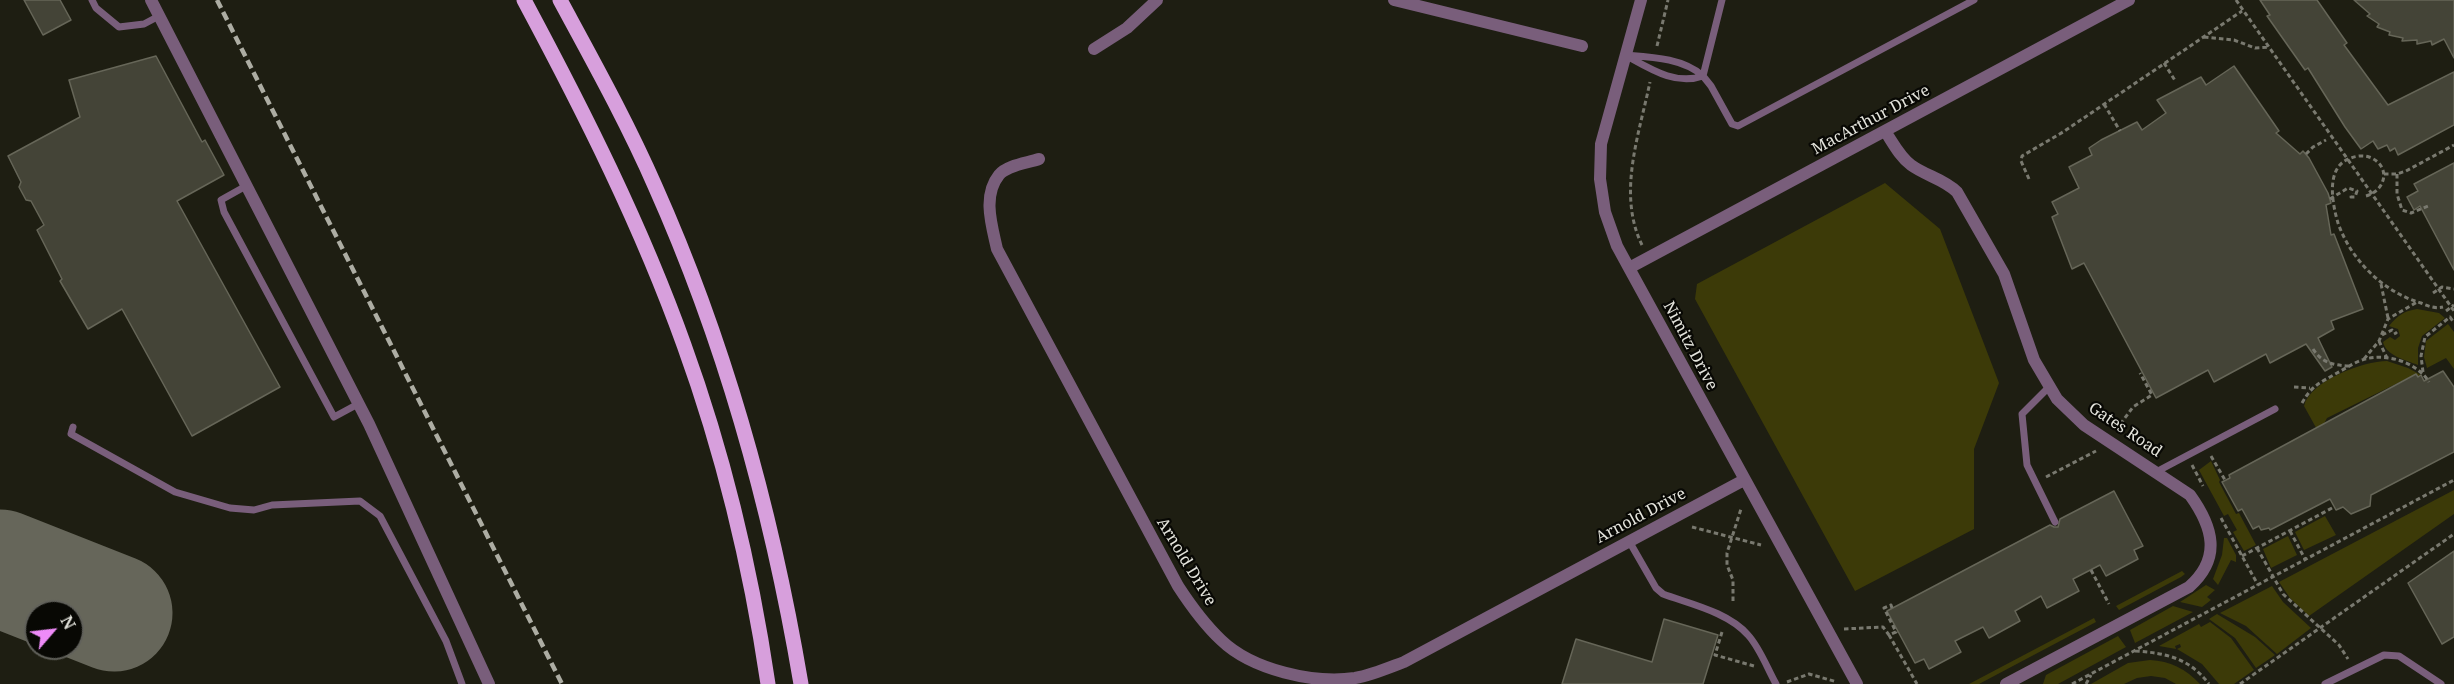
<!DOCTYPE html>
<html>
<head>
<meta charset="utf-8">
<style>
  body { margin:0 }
  #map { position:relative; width:2454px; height:684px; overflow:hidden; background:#1e1e12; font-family:"Noto Serif",serif }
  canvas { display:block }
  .north { position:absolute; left:24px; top:600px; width:60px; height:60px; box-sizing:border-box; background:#080804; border:2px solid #60605a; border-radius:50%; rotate:62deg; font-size:16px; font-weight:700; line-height:24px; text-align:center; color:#e4e4dc }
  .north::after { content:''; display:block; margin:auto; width:21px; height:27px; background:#ee8bf8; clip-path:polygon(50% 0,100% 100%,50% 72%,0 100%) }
</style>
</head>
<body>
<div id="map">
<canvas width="2454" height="684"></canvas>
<div class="north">N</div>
</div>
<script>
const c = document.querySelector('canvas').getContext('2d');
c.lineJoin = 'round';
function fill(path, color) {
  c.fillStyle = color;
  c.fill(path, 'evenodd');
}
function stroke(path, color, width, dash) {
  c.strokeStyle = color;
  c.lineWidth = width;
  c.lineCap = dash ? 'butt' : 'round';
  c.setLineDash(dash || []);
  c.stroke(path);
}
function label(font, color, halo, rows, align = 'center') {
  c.font = font + ' "Noto Serif",serif';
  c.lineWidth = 4.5;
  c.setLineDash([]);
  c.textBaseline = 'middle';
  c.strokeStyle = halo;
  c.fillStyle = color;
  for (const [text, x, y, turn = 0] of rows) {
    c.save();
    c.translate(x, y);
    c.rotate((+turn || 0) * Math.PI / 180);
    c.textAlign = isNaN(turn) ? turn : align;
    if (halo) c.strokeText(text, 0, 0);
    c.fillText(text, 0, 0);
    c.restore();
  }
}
fill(new Path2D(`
  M1885,183l55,46 59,154 -25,66v80l-119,62 -160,-292 2,-15z
  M2417,309l22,4 6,5 -23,18 -4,12v17c-12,-5 -32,-9 -35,-23l7,-5 5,3 5,-4 -2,-7 -9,-3c8,-10 15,-15 28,-17z
  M2448,324l6,8v37l-8,-11 -19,10 -3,-11 2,-16z
  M2387,361l21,7 13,7 -3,2 -2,-3 -89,44 -8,15 -15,-27c6,-25 59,-45 83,-45z
  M2211,461l9,19 -1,2 17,32 3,-1 17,32 -12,6 -11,-19 4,-2 -9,-16 -4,2 -25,-46z
  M2454,490v24l-145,102 -19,-18 -11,-16z
  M2325,516l11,19 -32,15 -9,-18z
  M2288,536l9,19 -26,13 -8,-19z
  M2224,538h3l9,17v7l-5,-2 -13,25 -5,-6 9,-24z
  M2182,571l3,3 -4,3 -62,33 -3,-4z
  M2206,585l9,5 -8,7 4,3 -9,7 -22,-5z
  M2272,586l11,16 28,26 -34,26 -31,-28 -26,-13z
  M2173,606l20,6 -58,31 -5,-13z
  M2217,614l38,23 20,18 -19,13 -21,-30 -26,-19z
  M2094,618l2,4 -117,62h-10z
  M2210,622l21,16 23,32 -20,14h-15l-17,-20 -25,-15 4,-2 -1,-3 -5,2 1,3 -17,-3 40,-22 2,3z
  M2118,636l8,11 -68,37h-15l3,-9z
  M2150,660c20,1 36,9 50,24h-24l-11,-6 -14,-2 -14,2 -13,6h-33l37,-21z`), '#3c3a08');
stroke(new Path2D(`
  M0,568l114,45`), '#66665a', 117);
const building = new Path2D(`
  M24,0h36l11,20 -28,15z
  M2260,0h57l30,43 -3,2 44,60 66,-33v53l-56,30 -3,-7 -5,3 -3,-6 -9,4 -5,-8 -12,8 -16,-22 -37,-59 -3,2 -38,-54 3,-1z
  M2354,0h100v58l-10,-19 -12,6 -1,-4 -14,3v-4l-15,1 1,-3 -14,-3 1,-3 -13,-5 2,-3 -12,-8 3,-2z
  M156,56l46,86 3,-2 19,35 -47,26 103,186 -88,49 -70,-127 -34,20 -28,-48 2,-2 -25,-49 7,-5 -13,-24 -5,-1 -7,-13 2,-5 -13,-26 72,-39 -11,-37z
  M2234,66l45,65 -3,2 24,21 3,-3 6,7 19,35 3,10 -5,2 5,30 3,-1 29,75 -32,12 3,8 -16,9 14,29 -7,4 -19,-27 -36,19 -4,-9 -52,28 -6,-12 -52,28 -72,-135 -12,6 -20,-52 6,-3 -6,-12 27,-14 -10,-21 23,-12 -3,-7 12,-8 36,-18 5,8 24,-17 -9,-13 44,-23 5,8z
  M2454,163v107l-34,-64 -6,4 -7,-13 11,-6 -4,-7z
  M2443,371l11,16v65l-83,43 -1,11 -19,8 -8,-7 -7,3 -6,-11 -60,31 -1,-2 -8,2 -2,-4 -6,3 -11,-20 -4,2 -16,-29 8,-4 -1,-3 187,-101 2,3 3,-2 3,6z
  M2114,491l29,55 -9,4 4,9 -32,17 -6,-11 -27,14 6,12 -32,17 -6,-12 -26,15 5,10 -31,17 -6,-11 -28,14 6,11 -32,17 -5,-10 -9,4 -28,-52 163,-86 4,2h4l2,-8z
  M2454,551v86l-12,7 -34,-61z
  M1664,619l54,16 -15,49h-141l14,-45 76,23z`);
fill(building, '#444437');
stroke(building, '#666658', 1.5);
stroke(new Path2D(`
  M2236,0l218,311
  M2204,37l30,3 21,8 14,-1
  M1657,46l11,-46
  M2164,63l12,19
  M2104,104l16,27
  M2306,154l7,-7 13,-7
  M2384,174h13l9,-3 48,-26
  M2397,174v20l5,16 9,3 17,-7
  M2029,179l-8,-18 1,-5 41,-24 179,-121
  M2366,196c21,-6 25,-31 3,-39 -6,-2 -13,-1 -18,1 -26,8 -19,45 -13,65 13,37 45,69 83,80 7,3 14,6 22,4
  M2330,199l18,-11 9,3 -2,6h-4l1,-4
  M1642,245c-25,-51 -3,-110 8,-163
  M2381,284l7,34
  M2433,293l9,-6 12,2
  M2446,311l8,-6
  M2382,335l10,-5 4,3 -2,1
  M2379,341l8,17
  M2313,349c9,14 20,16 36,17
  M2364,359l15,-18 9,-22 29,-17
  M2423,372l-2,-16 4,-19 25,-20 4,6
  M2294,387l16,1
  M2302,403c10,-18 18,-20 35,-30 8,-4 16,-10 25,-13 23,-8 55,2 67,22
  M2116,430l17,-23 19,-12 -12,-22
  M2211,456l14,24
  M2192,465l11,21
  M2046,477l50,-26
  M2221,518l37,67
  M1692,527l69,18
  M2290,531l15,28
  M2257,548l26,46 56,51 9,14
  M2242,556l92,-49
  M2091,570l18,34
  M1733,601v-21l-6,-15v-12l14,-44
  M1892,608l-1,-3 -7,3 12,24 -7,3 28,49
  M1844,629l39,-2 6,8
  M1722,632l-7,23 39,11
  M2135,651c31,2 54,7 74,33
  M1787,682l22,-8 28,8
  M2072,684l382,-204
  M2086,684l5,-9
  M2240,684l214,-150`), '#79796f', 3, [4.5, 3]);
stroke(new Path2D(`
  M92,0l4,8 23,19 25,-3 15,-8
  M1722,0l-19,76 8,10 21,38 6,2 236,-126
  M1625,55c26,2 58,3 78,21 -28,10 -54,-8 -78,-21z
  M246,186l-25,14 3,12 110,205 24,-13
  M2049,387l-27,27 5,51 28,57
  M73,427l-2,7 104,58 55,16 24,2 18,-5 88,-4 20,15 66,125 16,43
  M2156,472l119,-63
  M1629,541l27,47 7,6c27,10 65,18 85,41 12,13 19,33 28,49
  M2325,684l59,-29 15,1 42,28`), '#795e7b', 7);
stroke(new Path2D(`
  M151,0l218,424 120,260
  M1394,0l188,46
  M1641,0l-40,144 -1,35 5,33 12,34 12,22 228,416
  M1094,49l33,-21 30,-28
  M1885,131c8,12 15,26 26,34 15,11 33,14 46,27l47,82 30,86 23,39 27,26 106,70c23,32 32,63 -1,92l-183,97
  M1039,159c-11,4 -32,6 -40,16 -17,21 -7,51 -2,74l181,337c13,20 26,38 43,54 31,30 93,44 134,38 17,-3 33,-10 49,-16l340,-182
  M1629,268l500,-268`), '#795e7b', 12);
stroke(new Path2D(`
  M524,0c60,112 117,225 160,345 40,110 67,224 84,339
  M560,0c33,61 67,122 95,186 71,159 117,326 146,498`), '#d79fdc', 15);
stroke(new Path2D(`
  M217,0l345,684`), '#adada3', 4.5, [9, 4.5]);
label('16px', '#e4e4dc', '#080804', [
  ["MacArthur Drive",1871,120,-28],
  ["Nimitz Drive",1690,346,62],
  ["Gates Road",2125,430,34],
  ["Arnold Drive",1641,516,-28],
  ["Arnold Drive",1186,562,59]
]);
</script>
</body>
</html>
